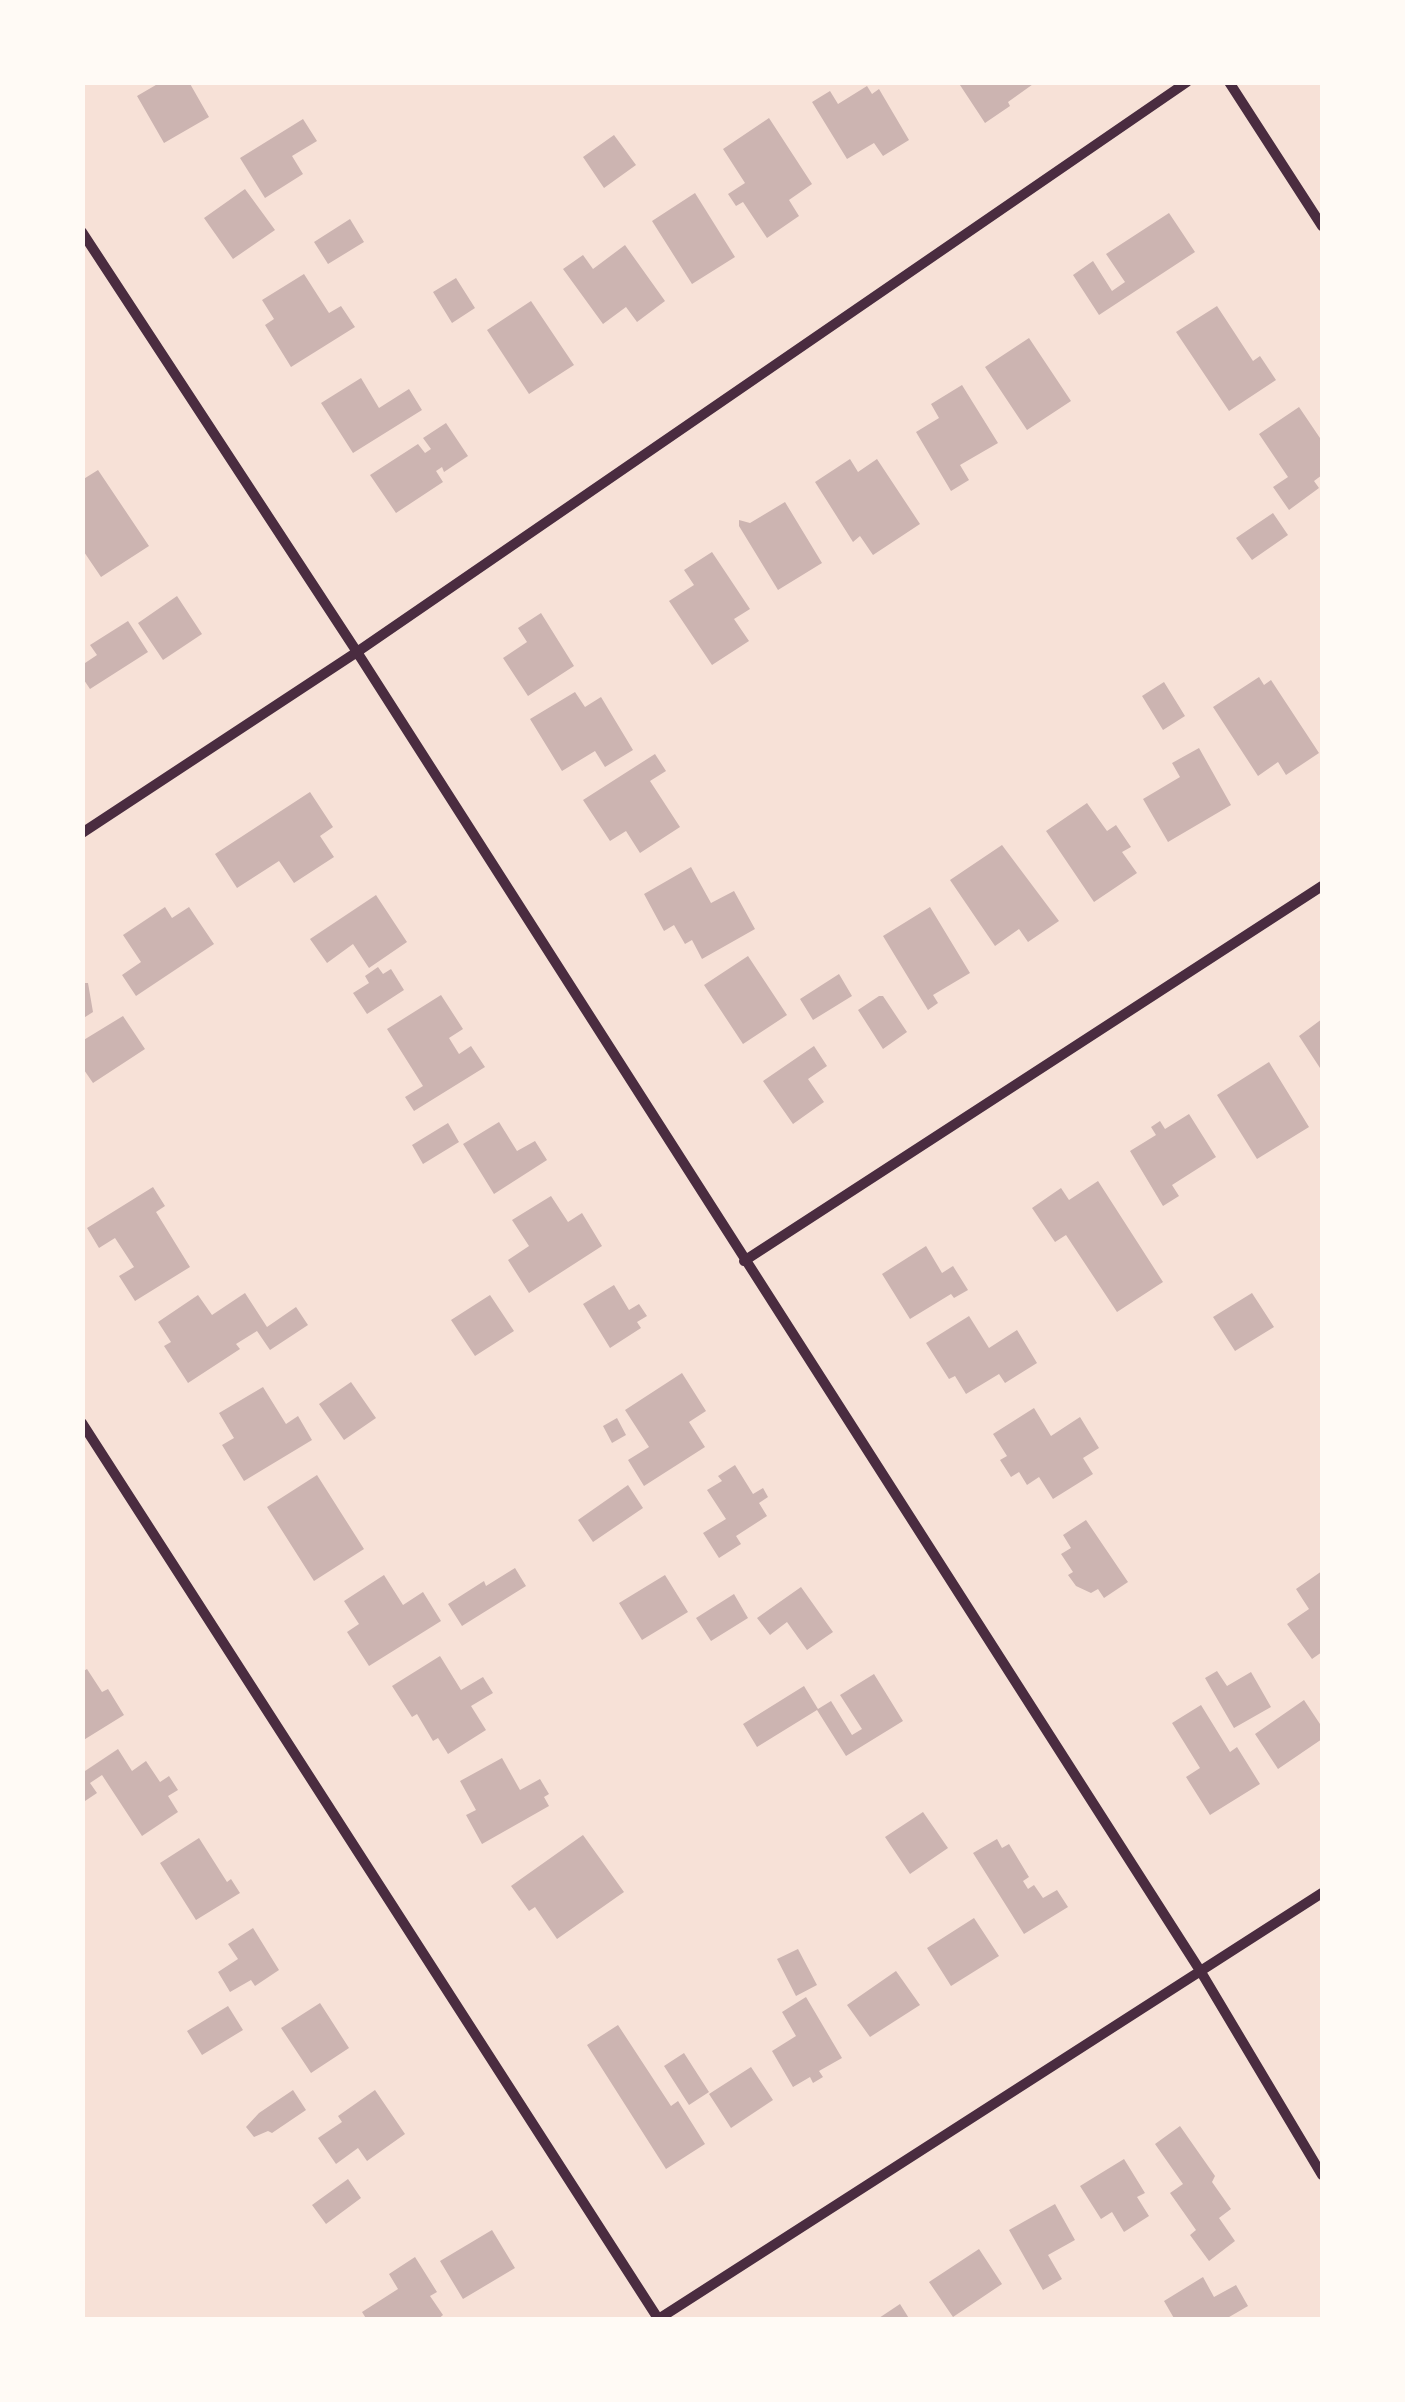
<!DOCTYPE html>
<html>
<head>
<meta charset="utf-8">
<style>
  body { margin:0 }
  #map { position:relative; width:1405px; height:2402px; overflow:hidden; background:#f7e1d7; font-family:Karla,sans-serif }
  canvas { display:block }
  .frame { position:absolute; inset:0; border:85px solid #fffaf5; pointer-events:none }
</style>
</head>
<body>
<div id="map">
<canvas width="1405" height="2402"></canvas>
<div class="frame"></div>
</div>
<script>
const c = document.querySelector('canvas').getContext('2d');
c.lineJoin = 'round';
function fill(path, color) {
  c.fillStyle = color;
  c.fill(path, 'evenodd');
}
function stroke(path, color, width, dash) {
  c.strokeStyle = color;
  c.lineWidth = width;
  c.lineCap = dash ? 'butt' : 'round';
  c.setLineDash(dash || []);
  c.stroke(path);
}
fill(new Path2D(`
  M161,82h28l20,35 -45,26 -27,-47z
  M958,82h78l-28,20 2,4 -25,17z
  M867,86l5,8 7,-5 30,51 -26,16 -9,-13 -27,16 -35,-57 18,-11 8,13z
  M769,118l43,66 -23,16 10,16 -32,22 -24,-36 -7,4 -8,-12 17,-11 -22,-34z
  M303,119l14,22 -25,15 11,18 -38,24 -25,-40z
  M614,135l22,30 -32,23 -21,-31z
  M245,189l30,41 -42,29 -29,-41z
  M695,193l40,64 -43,27 -40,-63z
  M1169,213l26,39 -96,63 -26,-40 20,-14 19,30 13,-9 -19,-28z
  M350,219l14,23 -36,22 -14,-22z
  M625,245l40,56 -28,21 -11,-15 -23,17 -40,-55 20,-14 10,14z
  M304,274l25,39 12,-7 14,21 -64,40 -26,-42 9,-6 -12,-19z
  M456,278l19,30 -23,15 -19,-31z
  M531,301l43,64 -45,29 -42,-64z
  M1217,306l36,55 7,-5 16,24 -47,31 -53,-79z
  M1029,338l42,63 -44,29 -42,-63z
  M361,378l18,30 30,-19 13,21 -69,43 -32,-50z
  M962,385l36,58 -38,22 9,15 -18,11 -35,-59 23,-14 -8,-14z
  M1299,407l23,34v34l-8,6 5,7 -30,22 -16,-23 15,-10 -29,-43z
  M446,423l22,33 -24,16 -2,-5 -6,4 7,11 -47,31 -26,-38 48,-31 7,9 6,-4 -8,-11z
  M850,459l8,13 19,-13 43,65 -47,31 -13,-19 -7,6 -38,-60z
  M98,470l51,76 -48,31 -19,-28v-69z
  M785,502l37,61 -44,27 -39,-64v-6l11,3z
  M1273,513l15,22 -36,25 -16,-22z
  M712,552l38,57 -16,10 15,22 -37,24 -43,-64 25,-16 -10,-15z
  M177,596l25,38 -39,26 -25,-37z
  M541,613l33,53 -46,30 -25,-38 24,-16 -9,-14z
  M128,621l20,31 -58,37 -8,-12v-12l15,-10 -7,-10z
  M1259,677l5,8 7,-5 48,73 -33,22 -8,-13 -20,14 -45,-69z
  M1164,682l21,34 -22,14 -21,-34z
  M575,692l10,15 16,-10 32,53 -28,17 -10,-16 -33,20 -32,-52z
  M1199,748l32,57 -63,37 -25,-43 37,-22 -8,-14z
  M655,754l11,17 -16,10 30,46 -40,26 -14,-22 -16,10 -27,-41z
  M310,792l23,35 -13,9 14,21 -40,26 -15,-22 -42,27 -22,-34z
  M1087,803l20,28 9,-6 15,22 -9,5 15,21 -43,29 -48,-71z
  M1002,845l57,76 -31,21 -9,-13 -24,17 -45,-66z
  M691,867l20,36 23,-12 21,38 -53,30 -10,-19 -7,4 -11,-19 -10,6 -20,-37z
  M376,895l31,47 -38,26 -16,-24 -26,19 -17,-24z
  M165,907l7,11 17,-11 25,37 -78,52 -14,-21 19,-13 -18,-27z
  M930,907l40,66 -37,22 5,8 -10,7 -45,-74z
  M748,956l39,59 -44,29 -39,-59z
  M378,967l5,7 8,-5 13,21 -37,24 -14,-21 16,-10 -4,-7z
  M839,974l13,22 -39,24 -13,-21z
  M82,983h6l5,29 -11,7z
  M441,995l22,34 -14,9 10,16 12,-8 14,21 -71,44 -9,-14 18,-11 -36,-57z
  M879,996h4l24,36 -24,17 -25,-39z
  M123,1016l22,33 -52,34 -11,-16v-26z
  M1322,1019v48l-2,1 -21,-32z
  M814,1046l13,20 -19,13 16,23 -31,22 -30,-43z
  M1269,1062l40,65 -52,32 -40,-64z
  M1189,1114l27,43 -44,28 7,11 -16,10 -33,-55 26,-16 -5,-8 9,-6 5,8z
  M499,1122l18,29 18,-10 12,19 -53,34 -31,-50z
  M448,1123l11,19 -36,22 -11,-19z
  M1098,1181l65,101 -46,30 -51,-77 -11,7 -23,-34 29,-20 8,12z
  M153,1187l12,19 -9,6 34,55 -55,34 -16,-25 15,-9 -19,-29 -16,10 -12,-20z
  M551,1196l17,26 14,-9 20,33 -73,47 -21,-33 21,-14 -17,-26z
  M926,1246l16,27 11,-7 15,24 -14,8 -3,-4 -41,25 -28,-45z
  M614,1285l15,25 10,-6 8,12 -10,6 4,6 -31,20 -27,-44z
  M245,1293l22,34 29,-20 12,18 -38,25 -13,-19 -21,13 4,5 -52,34 -24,-37 7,-4 -13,-20 40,-27 14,20z
  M1252,1293l22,34 -39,24 -22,-34z
  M490,1295l24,36 -39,25 -24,-36z
  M969,1316l20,32 28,-18 20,33 -32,20 -6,-9 -33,20 -11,-18 -6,3 -23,-36z
  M682,1373l24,38 -17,11 16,25 -61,39 -16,-26 21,-13 -24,-37z
  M351,1382l25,36 -32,22 -25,-36z
  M263,1387l23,37 12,-8 14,24 -68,41 -22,-36 12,-7 -15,-25z
  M1034,1408l17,28 29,-19 19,31 -16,10 10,16 -40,25 -14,-22 -12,8 -8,-13 -8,5 -11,-17 7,-4 -14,-22z
  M617,1418l9,17 -14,8 -9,-17z
  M735,1465l18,29 10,-6 5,9 -9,6 8,13 -31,20 5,8 -22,14 -16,-25 23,-14 -19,-29 15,-9 -4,-5z
  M317,1475l47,74 -50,32 -47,-74z
  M628,1485l15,23 -50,34 -15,-22z
  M1086,1520l42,62 -24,16 -6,-9 -7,4 -15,-7 -8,-11 5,-3 -12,-18 10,-6 -8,-13z
  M515,1568l11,18 -64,40 -14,-22 36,-23 2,5z
  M1322,1571v81l-10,7 -25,-35 22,-15 -13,-20z
  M384,1575l19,30 20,-13 18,29 -72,45 -22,-34 12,-8 -15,-23z
  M665,1575l23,37 -46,28 -23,-37z
  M801,1587l32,45 -26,18 -20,-28 -17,13 -13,-17z
  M734,1594l14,24 -37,23 -15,-23z
  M440,1656l21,34 22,-13 10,16 -22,13 15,24 -38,24 -10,-16 -5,3 -16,-27 -5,3 -20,-31z
  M87,1669l15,23 6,-3 16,26 -42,26v-69z
  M1217,1671l10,15 24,-14 20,35 -37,21 -29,-50z
  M874,1674l29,47 -57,35 -29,-46 -60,37 -14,-23 61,-38 14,23 13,-8 21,34 10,-6 -22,-34z
  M1304,1700l18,27v12l-44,30 -23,-35z
  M1201,1705l29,47 7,-5 23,37 -50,31 -24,-38 14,-9 -28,-45z
  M118,1749l14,22 14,-10 14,21 9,-6 9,14 -10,6 10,16 -36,24 -40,-61 -12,8 7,10 -15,10v-30z
  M502,1758l18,32 20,-11 9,15 -5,3 5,9 -67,38 -16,-29 10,-5 -16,-29z
  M923,1812l25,36 -38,26 -25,-37z
  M583,1835l41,57 -67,47 -22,-32 -6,4 -18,-25z
  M199,1838l28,44 4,-3 9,14 -44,27 -36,-57z
  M997,1839l5,9 7,-4 20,33 -6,4 5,8 6,-4 9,13 14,-8 11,17 -44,27 -51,-81z
  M974,1918l25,38 -48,30 -24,-38z
  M253,1928l26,42 -24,16 -4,-6 -21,12 -12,-20 20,-13 -10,-15z
  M798,1949l19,36 -21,11 -19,-37z
  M896,1971l24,34 -50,32 -23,-32z
  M806,1997l36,61 -23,13 4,6 -10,6 -3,-6 -17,10 -21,-36 24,-15 -14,-24z
  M320,2003l29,45 -38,25 -30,-45z
  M228,2006l15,24 -41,25 -15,-24z
  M618,2025l53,81 7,-5 27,43 -39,25 -79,-124z
  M684,2053l25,39 -20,13 -25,-39z
  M751,2067l22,33 -42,28 -22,-34z
  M293,2090l13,20 -34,23 -4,-2 -14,6 -8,-10 13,-14z
  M375,2090l30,44 -38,27 -9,-13 -22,16 -18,-26 24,-16 -4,-6z
  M1180,2126l35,50 -3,6 19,27 -12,9 16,23 -26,20 -19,-26 6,-5 -26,-37 13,-9 -28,-40z
  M1124,2159l21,34 -8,4 12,19 -25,16 -12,-20 -11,7 -21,-33z
  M348,2179l13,19 -35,26 -14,-19z
  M1055,2204l20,36 -27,15 14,24 -19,11 -34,-60z
  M492,2230l23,38 -52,31 -23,-38z
  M979,2249l23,35 -49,33 -24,-35z
  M415,2257l22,35 -7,4 13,19 -6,5h-70l-5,-8 36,-23 -9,-15z
  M1203,2277l11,20 22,-12 12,21 -24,14h-49l-11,-19z
  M900,2304l10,16h-34z`), '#ccb4b1');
stroke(new Path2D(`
  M1229,82l93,144
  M82,232l275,420 844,1320 121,203
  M82,833l275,-181 830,-570
  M744,1261l578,-375
  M82,1423l577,897
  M657,2320l665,-427`), '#4a2c40', 10);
</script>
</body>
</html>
